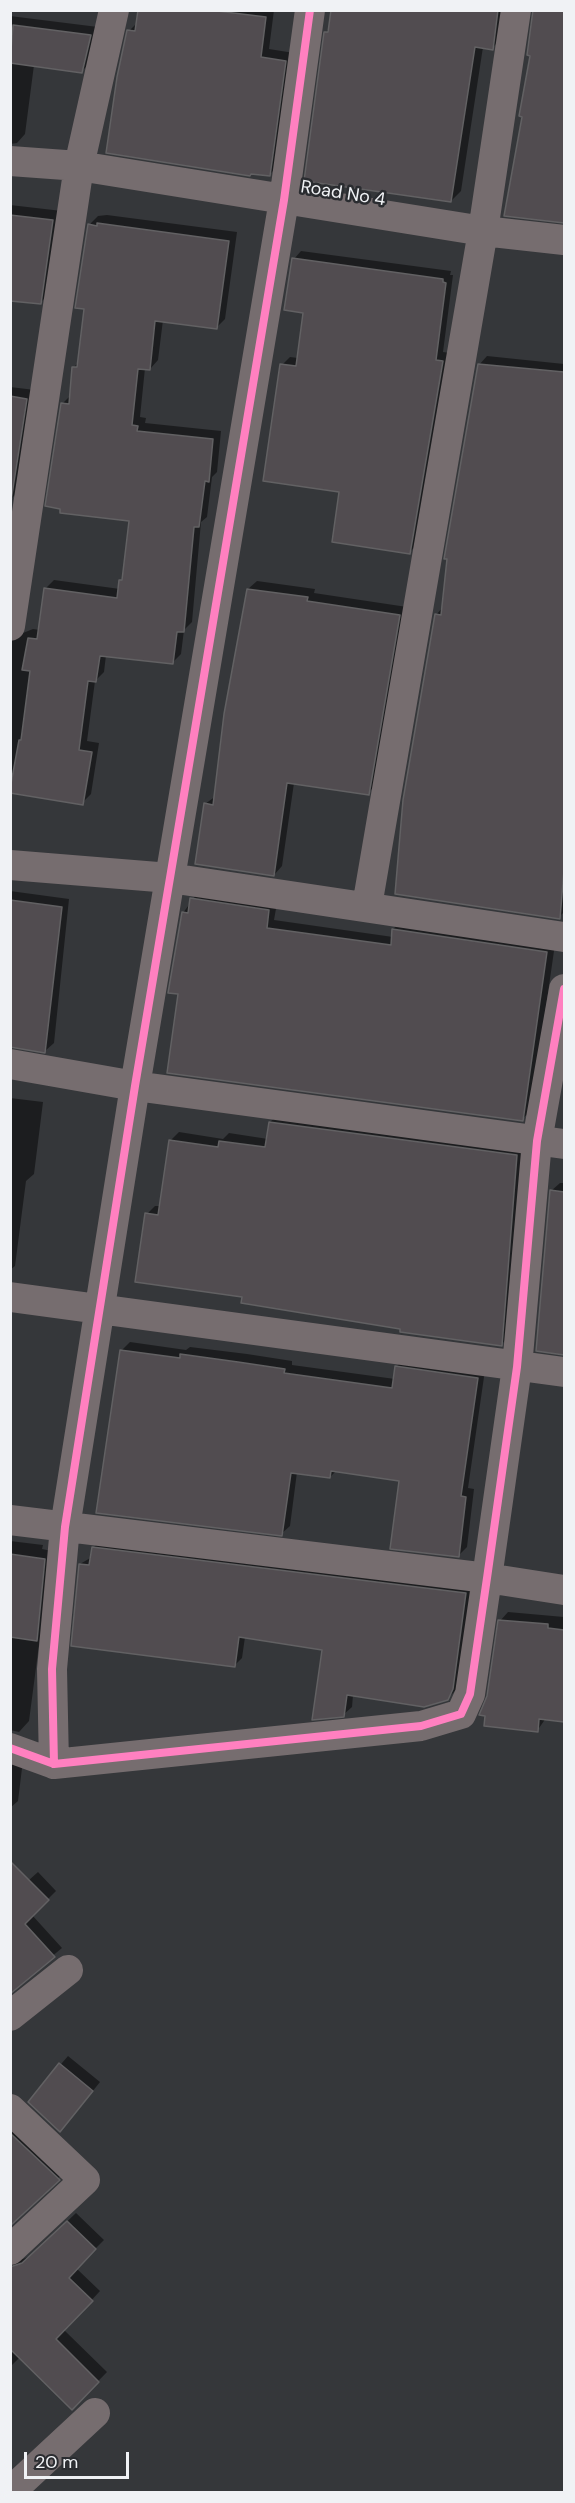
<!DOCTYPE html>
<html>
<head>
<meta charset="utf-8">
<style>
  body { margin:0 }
  #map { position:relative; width:575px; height:2503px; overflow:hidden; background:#35373a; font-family:"DM Sans",sans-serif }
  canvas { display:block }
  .frame { position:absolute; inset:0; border:12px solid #f0f2f5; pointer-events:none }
  .scale { position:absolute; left:24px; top:2452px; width:105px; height:27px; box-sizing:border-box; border:3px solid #f0f2f5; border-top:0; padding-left:8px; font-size:18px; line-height:21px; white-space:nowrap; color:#f0f2f5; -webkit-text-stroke:4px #2a2c30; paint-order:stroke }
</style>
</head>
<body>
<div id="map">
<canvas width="575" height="2503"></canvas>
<div class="frame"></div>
<div class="scale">20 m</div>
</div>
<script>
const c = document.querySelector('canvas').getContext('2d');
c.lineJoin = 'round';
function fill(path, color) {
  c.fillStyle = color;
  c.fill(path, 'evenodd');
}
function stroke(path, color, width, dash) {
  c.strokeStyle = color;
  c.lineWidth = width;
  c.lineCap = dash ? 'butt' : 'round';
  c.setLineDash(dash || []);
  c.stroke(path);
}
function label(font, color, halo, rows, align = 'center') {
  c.font = font + ' "DM Sans",sans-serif';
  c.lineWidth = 5;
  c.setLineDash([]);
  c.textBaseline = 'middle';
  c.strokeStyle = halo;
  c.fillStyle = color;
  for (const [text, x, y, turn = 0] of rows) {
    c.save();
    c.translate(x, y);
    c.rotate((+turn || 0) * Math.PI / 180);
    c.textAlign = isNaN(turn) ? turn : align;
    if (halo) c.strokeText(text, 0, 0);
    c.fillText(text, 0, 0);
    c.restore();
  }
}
fill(new Path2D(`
  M139,10h135l-5,39 25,4 -16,113 -9,9 -140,-144 9,-9z
  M333,10h174l-5,28 -10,10 -9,-1 -22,144 -10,10 -125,-169 4,-4z
  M534,10h30v211l-58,-6 26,-161z
  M10,16l88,11 -8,36 -8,8 -48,-6 -9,69 -8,9 -7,1z
  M10,205l52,6 -12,82 -10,10 -30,-4z
  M107,215l130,17 -12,87 -9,9 -53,-8 -5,40 -8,9 -5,-1 -5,49 6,1 -1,5 76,8 -4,41 -5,5 -5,40 -6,5 -9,100 -8,8 -3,24 -9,9 -66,-8 -2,17 -9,9 -8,60 12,2 -8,51 -9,9 -72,-22v-149l8,3 15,-6 7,1 5,-41 9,-9 66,9v-8l4,-4 7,-58 -69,-115 9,-9 3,-28 5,-5 7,-54 3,-83 9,-9z
  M301,251l150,20 -1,4h3l-10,77 7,1 -33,191 -7,8 -69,-61 -59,-126 8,-8 8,1 7,-46 -11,-53z
  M487,356l77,8v548l-5,5 -123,-302 7,-8 36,-242z
  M10,387l25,3 -16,101 -8,8z
  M257,581l58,8 -1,4 93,14 -31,178 -8,8 -74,-10 -12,83 -8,9 -69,-71 11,-8 32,-207z
  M10,891l59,8 -15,144 -9,8 -35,-5z
  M199,891l78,12 -3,17 119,17v-8l9,-8 153,23 -24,167 -9,8 -343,-126 4,-80z
  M10,1098l33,4 -9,72 -8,7 -11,85 -5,4z
  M279,1114l246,33 -16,189 -8,9 -258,-49 -96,-82 8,-8h6l10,-66 8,-8 44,7 6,-6 39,6 2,-17z
  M560,1183h4v170l-27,-4 14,-158z
  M130,1342l56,8 4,-3 57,7 45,7v4l103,14 1,-12 8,-8 81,11 -17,118 6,1 -7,58 -9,9 -57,-76 -64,-10 -7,7 -33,-5 -7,54 -9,8 -159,-184z
  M101,1540l372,45 -17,105 -8,8 -95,-3 -1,12 -9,8 -19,-66 -79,-12 -3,21 -8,8 -161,-21 7,-81 12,-7 1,-9z
  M10,1541l33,4 -1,4 10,2 -7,80 -5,6 -11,84 -10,11 -9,-2z
  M508,1612l56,5v103l-18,-2 -9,13 -50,-16 13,-94z
  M10,1754l13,6 -5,41 -8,7z
  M38,1872l18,19 -24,24 30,33 -52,43v-94z
  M68,2056l32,26 -20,25 -36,-23z
  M10,2116l57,54 -57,54z
  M76,2213l28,27 -28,28 24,23 -36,39 43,42 -35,36 -52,-51 -10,10v-112l13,4 9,-4z`), '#0007');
const building = new Path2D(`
  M138,10h71l57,7 -5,40 25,4 -16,115 -19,-2 -1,2 -144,-23 11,-76 10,-47 8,1z
  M331,10h167l-5,40 -18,-3 -24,155 -147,-21 20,-149h4z
  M533,10h31v213l-60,-7 18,-99 -3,-1 11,-60 -3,-1z
  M13,25l78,10 -9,38 -72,-10z
  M10,215l43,5 -12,84 -31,-3z
  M97,223l132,18 -12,88 -62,-8 -5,49 -12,-1 -6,56 6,1 -1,5 76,8 -4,43 -4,-1 -6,46h-5l-10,105h-7l-4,32 -73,-8 -4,26 -8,-1 -9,69 13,2 -9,53 -73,-12v-4l9,-49h2l9,-69 -8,-1 6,-32 9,1 7,-51 73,10 2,-18h3l7,-59 -69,-8v-4l-15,-3 16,-103 8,1 3,-37h5l7,-58 -9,-1 13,-84 9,2z
  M292,258l151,21v3l3,1 -10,77 7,1 -33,193 -78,-12 7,-50 -76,-11 17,-117 16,2 7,-53 -19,-3z
  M478,364l86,8v498l-4,49 -165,-25 8,-94 32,-186 6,1 6,-56h-3z
  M10,396l17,3 -16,102h-1z
  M247,589l61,8 -1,4 93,14 -31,180 -82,-12 -13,93 -79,-12 9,-61 9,2 11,-91z
  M190,898l79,12 -2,18 124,17 1,-16 155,23 -24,169 -356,-48 11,-79 -10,-1 14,-81 6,1z
  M10,900l52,7 -17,146 -35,-6z
  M269,1122l248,33 -15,191 -102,-14v-3l-159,-26 1,-6 -107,-15 10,-69 13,2 11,-75 49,7 1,-6 46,6z
  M550,1190l14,2v163l-28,-4z
  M120,1350l60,8v-4l58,8 47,7 -1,4 108,15 3,-22 83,12 -17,118 5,1 -7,60 -69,-8 9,-68 -68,-10 -1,7 -39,-5 -9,63 -186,-23z
  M92,1547l374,46 -13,96 -5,11 -24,7 -77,-12 -3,22 -32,3 10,-70 -83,-13 -4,30 -164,-21 8,-82 10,1z
  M10,1554l35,5 -8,82 -27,-4z
  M498,1620l50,4v4l16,2v92l-25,-3 -1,13 -54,-6 1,-10 -6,-1 8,-19z
  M10,1861l39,39 -24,24 30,33 -45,37z
  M59,2063l34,28 -33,41 -32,-30z
  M10,2133l50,47 -50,46z
  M67,2221l29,28 -27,29 24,23 -37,38 43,43 -27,28 -62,-61v-82l12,-4z`);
fill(building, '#514c50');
stroke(building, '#626163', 1.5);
stroke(new Path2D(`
  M10,161l69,5 404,65 81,9
  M10,626l69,-460 35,-156
  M10,865l160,13 394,59
  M367,906l116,-675 33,-221
  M10,1064l125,22 429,58
  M10,1297l554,75
  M10,1520l477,58 77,12
  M10,1748l44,16 -2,-95 13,-142 70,-441 149,-886 26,-190
  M54,1764l367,-38 40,-12 9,-20 17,-116 30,-211 20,-226 27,-152
  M10,2016l58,-46
  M10,2109l75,71 -75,70
  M10,2492l85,-79`), '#766d6f', 30);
stroke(new Path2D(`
  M10,1748l44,16 -2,-95 13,-142 70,-441 149,-886 26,-190
  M54,1764l367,-38 40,-12 9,-20 17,-116 30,-211 20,-226 27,-152`), '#ff80c0', 8);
label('18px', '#f0f2f5', '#2a2c30', [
  ["Road No 4",343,194,9]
]);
</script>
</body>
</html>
